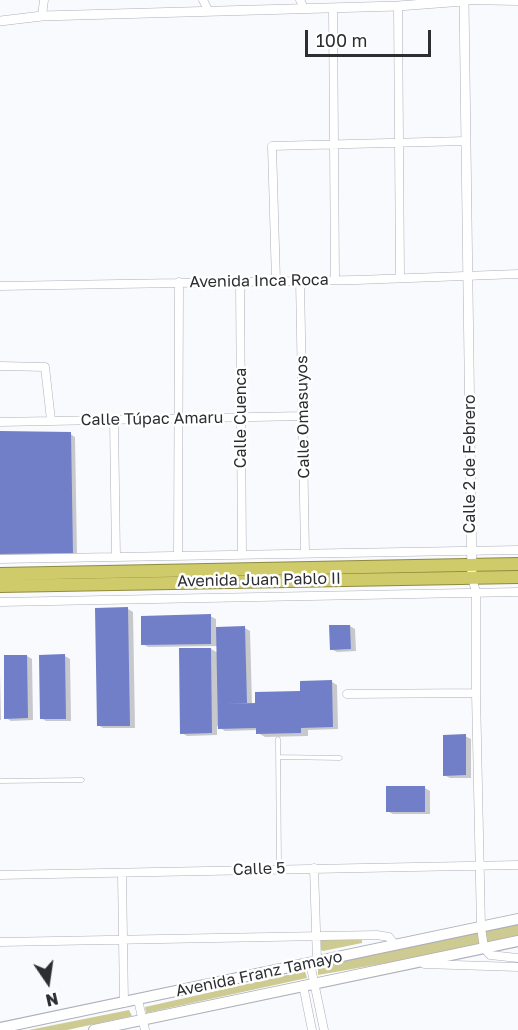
<!DOCTYPE html>
<html>
<head>
<meta charset="utf-8">
<style>
  body { margin:0 }
  #map { position:relative; width:518px; height:1030px; overflow:hidden; background:#f9fafe; font-family:"Golos Text",sans-serif }
  canvas { display:block }
  .north { position:absolute; left:18px; top:952px; width:60px; height:60px; -webkit-text-stroke:4px #fff; paint-order:stroke; rotate:167deg; font-size:16px; font-weight:700; line-height:24px; text-align:center; color:#2d2e32 }
  .north::after { content:''; display:block; margin:auto; width:21px; height:27px; background:#2d2e32; clip-path:polygon(50% 0,100% 100%,50% 72%,0 100%) }
  .scale { position:absolute; left:305px; top:30px; width:126px; height:27px; box-sizing:border-box; border:3px solid #2d2e32; border-top:0; padding-left:8px; font-size:18px; line-height:21px; white-space:nowrap; color:#2d2e32; -webkit-text-stroke:4px #fff; paint-order:stroke }
</style>
</head>
<body>
<div id="map">
<canvas width="518" height="1030"></canvas>
<div class="north">N</div>
<div class="scale">100 m</div>
</div>
<script>
const c = document.querySelector('canvas').getContext('2d');
c.lineJoin = 'round';
function fill(path, color) {
  c.fillStyle = color;
  c.fill(path, 'evenodd');
}
function stroke(path, color, width, dash) {
  c.strokeStyle = color;
  c.lineWidth = width;
  c.lineCap = dash ? 'butt' : 'round';
  c.setLineDash(dash || []);
  c.stroke(path);
}
function label(font, color, halo, rows, align = 'center') {
  c.font = font + ' "Golos Text",sans-serif';
  c.lineWidth = 5;
  c.setLineDash([]);
  c.textBaseline = 'middle';
  c.strokeStyle = halo;
  c.fillStyle = color;
  for (const [text, x, y, turn = 0] of rows) {
    c.save();
    c.translate(x, y);
    c.rotate((+turn || 0) * Math.PI / 180);
    c.textAlign = isNaN(turn) ? turn : align;
    if (halo) c.strokeText(text, 0, 0);
    c.fillText(text, 0, 0);
    c.restore();
  }
}
fill(new Path2D(`
  M518,924v16l-200,35v-9z
  M320,940h42v3l-39,8 -2,-1z
  M305,971l2,7 -161,35 -1,-6z
  M129,1010l3,6 -65,14h-38z`), '#cdcb91');
fill(new Path2D(`
  M0,433l70,1 5,3 2,118 -77,2z
  M97,609h31l5,3 2,116h-32l-5,-3z
  M210,616l6,3v10l29,-1 5,3 2,74 50,-10 -1,-13h31l5,3 1,44 -30,1v6l-43,1 -7,-4 -1,-3 -32,1 -8,-5v9l-30,1 -5,-3 29,-84 7,4v-7l-70,1 -5,-3z
  M350,626l5,3 1,22 -19,1 -6,-3v-22z
  M27,656l5,3 1,61 -22,1 -5,-3z
  M65,656l5,3 1,62h-25l-5,-3z
  M0,672l1,48h-1z
  M465,736l6,3v39h-21l-6,-3z
  M425,788l5,3v23h-37l-6,-3z`), '#0003');
fill(new Path2D(`
  M0,431l71,1 2,121 -73,1z
  M128,607l2,119h-33l-2,-118z
  M211,614v30l-70,1v-29z
  M329,625h21l1,24 -21,1z
  M245,626l2,77 -21,1 29,-1v-11l45,-1v-10l32,-1 1,47 -32,1v5l-45,1v-6l-38,1 -2,-102z
  M179,648h32l1,85 -32,1z
  M65,654l1,65h-26l-1,-64z
  M4,655h23l1,63 -24,1z
  M466,734v41l-23,1v-41z
  M386,786h39v26h-39z`), '#707fc8');
const service = new Path2D(`
  M278,739l1,130
  M278,757l62,1
  M0,781l82,-1`);
const minor = new Path2D(`
  M203,0l5,10
  M300,0l4,8
  M463,0l55,1
  M398,6l2,271
  M333,8l2,272
  M42,16l2,-16
  M300,280l5,273
  M240,281l2,274
  M276,281l-4,-135 194,-5
  M0,286l357,-6 161,-6
  M0,366l45,1 6,53
  M114,420l2,137
  M0,422l304,-6
  M178,556l1,-274
  M0,559l518,-9
  M472,578l4,14v101l5,234 3,21 6,7 28,3
  M0,602l518,-10
  M347,694l129,-1
  M314,868l3,93
  M122,874l2,129
  M0,875l518,-10
  M0,942l377,-7 12,2 6,8
  M310,963l14,67
  M424,964l94,3
  M303,985l9,45
  M138,1000l7,30`);
const tertiary = new Path2D(`
  M464,1l8,577
  M0,21l42,-5 356,-10 66,-5`);
const secondary = new Path2D(`
  M0,1028l518,-109
  M94,1030l424,-89`);
const trunk = new Path2D(`
  M0,574l518,-10
  M0,586l518,-9`);
stroke(service, '#adb0ba', 5);
stroke(minor, '#adb0ba', 9);
stroke(tertiary, '#adb0ba', 10);
stroke(secondary, '#adb0ba', 12);
stroke(trunk, '#8e8b3e', 14);
stroke(service, '#fff', 4);
stroke(minor, '#fff', 8);
stroke(tertiary, '#fff', 9);
stroke(secondary, '#fff', 10);
stroke(trunk, '#cfca6a', 12);
label('16px', '#2d2e32', '#fff', [
  ["Avenida Inca Roca",259,281,-1],
  ["Calle Omasuyos",303,417,-91],
  ["Calle Cuenca",241,418,-90],
  ["Calle Túpac Amaru",152,419,-1],
  ["Calle 2 de Febrero",470,464,-90],
  ["Avenida Juan Pablo II",259,580,-1],
  ["Calle 5",259,869,-2],
  ["Avenida Franz Tamayo",259,974,-12]
]);
</script>
</body>
</html>
